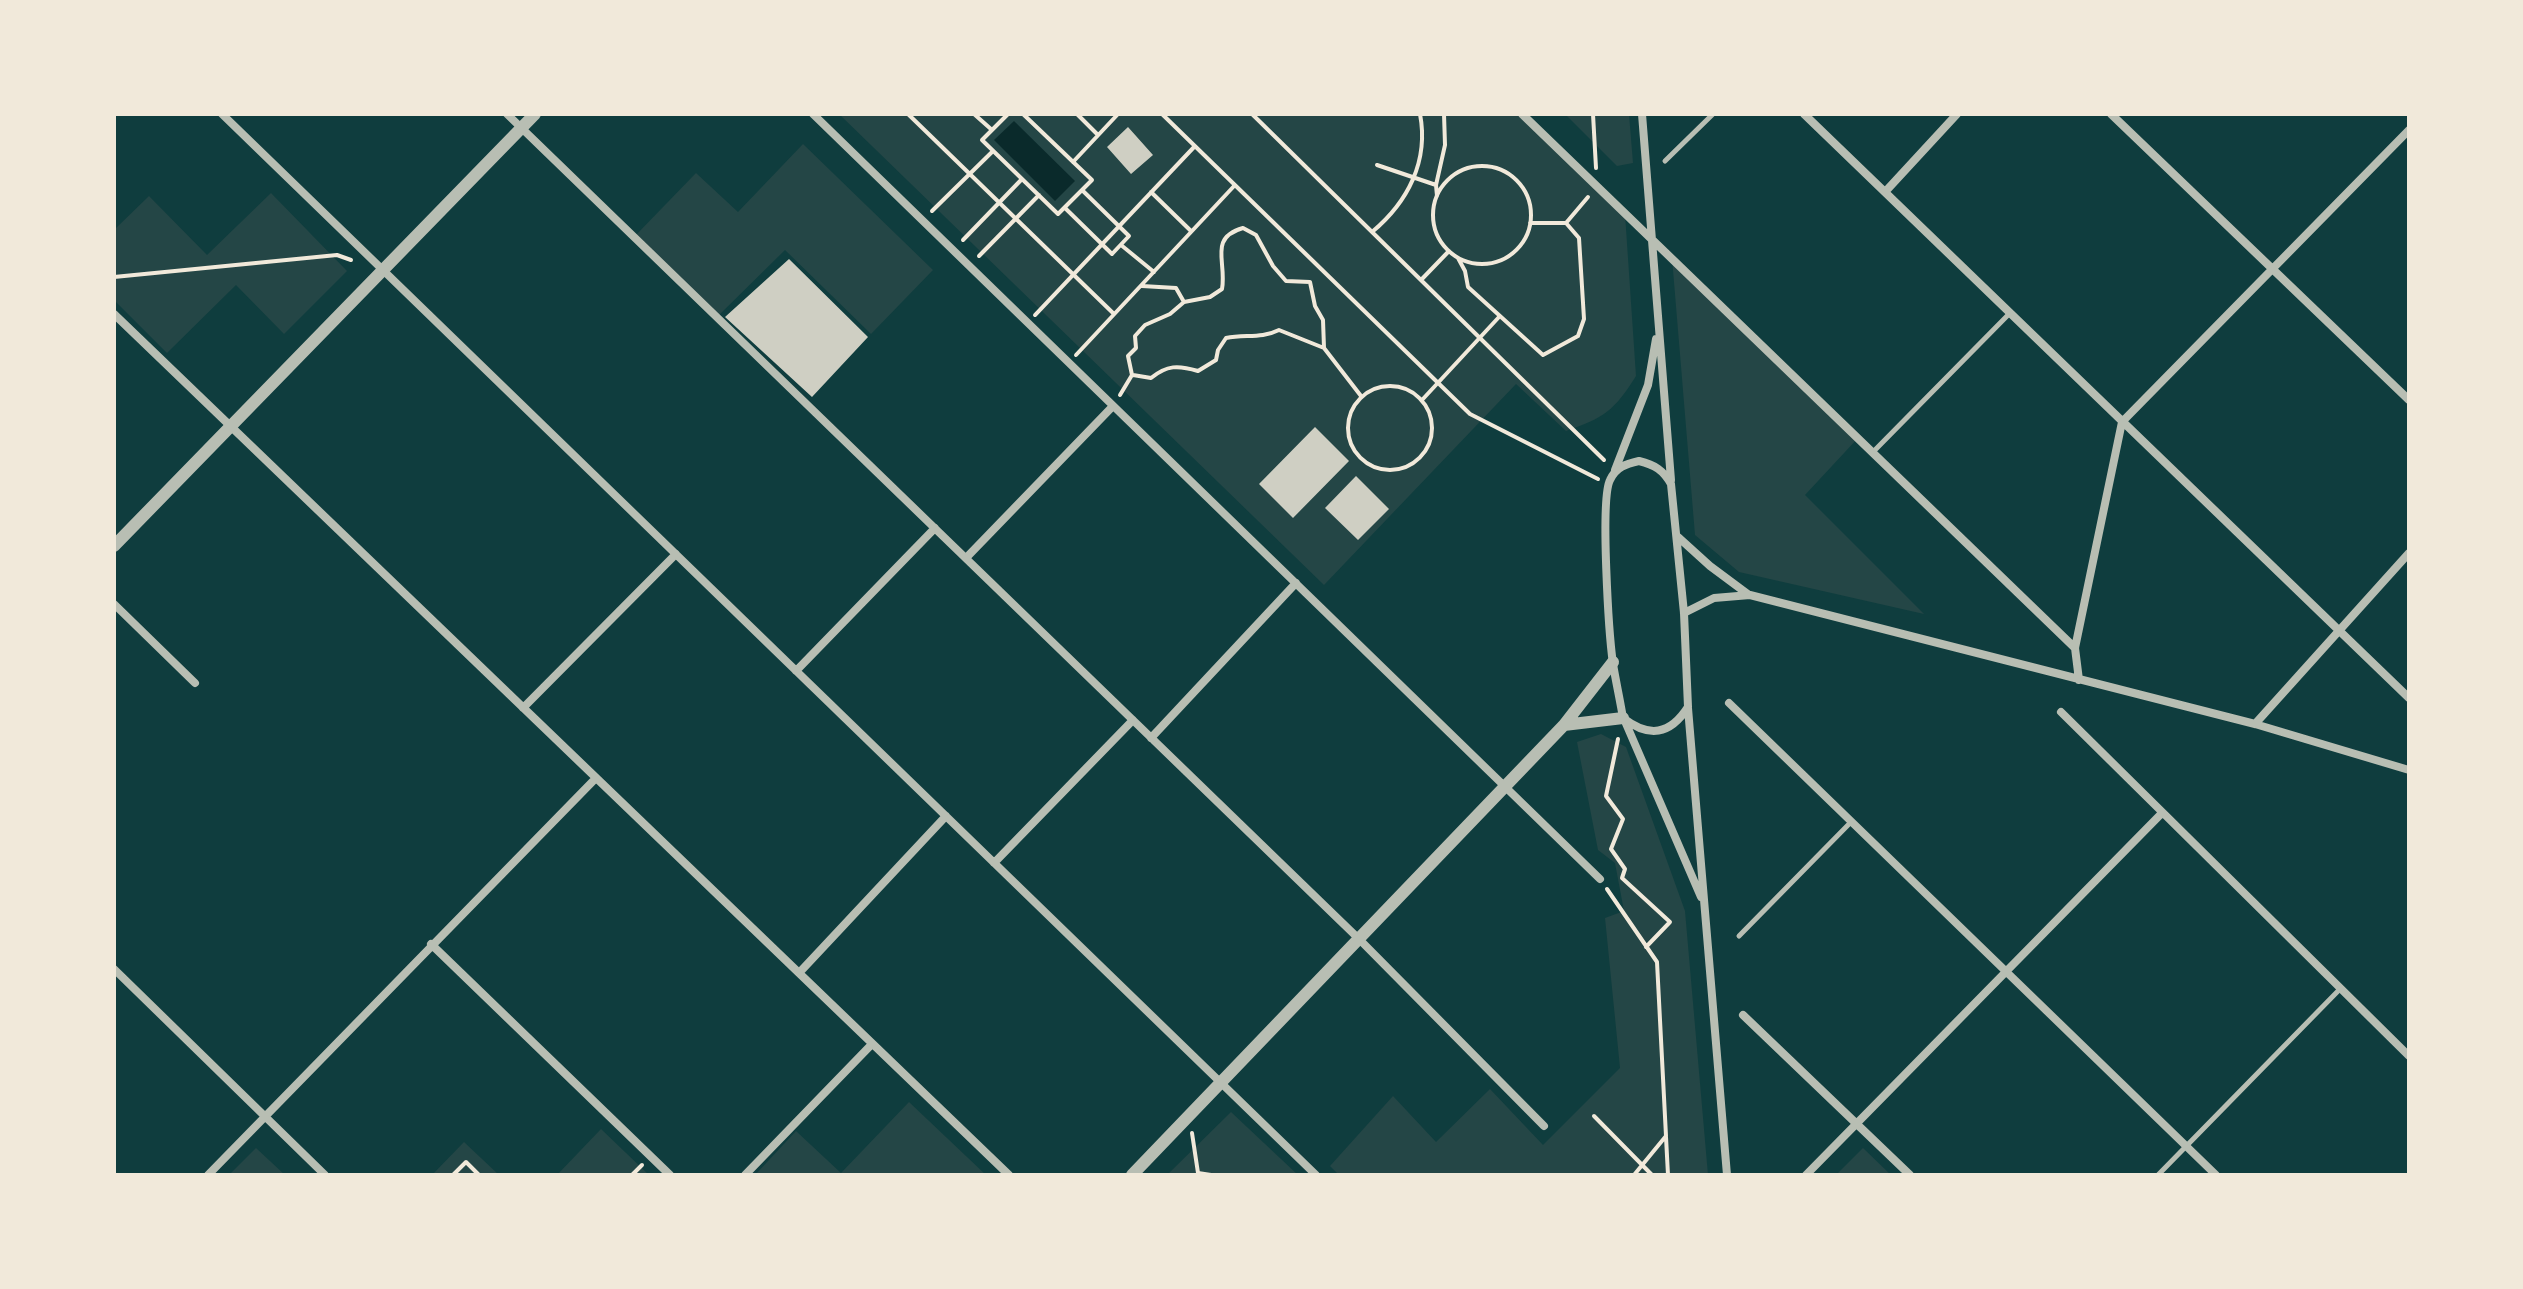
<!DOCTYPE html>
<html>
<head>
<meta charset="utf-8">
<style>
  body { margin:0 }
  #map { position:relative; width:2523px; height:1289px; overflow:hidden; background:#0f3d3e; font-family:"DM Sans",sans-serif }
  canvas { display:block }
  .frame { position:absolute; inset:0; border:116px solid #f1e9da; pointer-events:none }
</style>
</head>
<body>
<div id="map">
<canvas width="2523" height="1289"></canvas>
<div class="frame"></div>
</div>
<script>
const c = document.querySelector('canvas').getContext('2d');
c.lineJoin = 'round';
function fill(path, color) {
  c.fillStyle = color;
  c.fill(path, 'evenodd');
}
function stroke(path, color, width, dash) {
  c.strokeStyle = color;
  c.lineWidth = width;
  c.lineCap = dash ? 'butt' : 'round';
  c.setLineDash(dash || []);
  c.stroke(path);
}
fill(new Path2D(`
  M839,114h683l103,100 11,162c-22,35 -32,42 -70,55l-50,-47 -192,201z
  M1565,114h64l4,49 -16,3z
  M803,144l130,126 -62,64 -86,-84 -70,69 -81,-82 62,-64 42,39z
  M271,193l76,78 -63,63 -48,-49 -69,68 -53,-53v-70l35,-34 58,59z
  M1672,258l186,180 -53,57 119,119 -185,-42 -44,-37z
  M1601,734l25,13 59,164 23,264h-369l-9,-9 63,-70 43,46 54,-53 53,56 77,-77 -15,-150 19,-7 -9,-48 -17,-13 -21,-108z
  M909,1102l77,73h-231l41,-44 45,42z
  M1231,1112l67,63h-131z
  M601,1129l48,46h-92z
  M464,1142l35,33h-67z
  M256,1148l29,27h-56z
  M1863,1148l28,27h-55z`), '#244646');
fill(new Path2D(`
  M1014,121l61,60 -20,20 -61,-61z`), '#0a2a2b');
fill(new Path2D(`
  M1128,127l25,28 -22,19 -24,-27z
  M789,259l79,78 -56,60 -87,-80z
  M1315,427l34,34 -56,57 -34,-34z
  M1356,476l33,33 -31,31 -33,-32z`), '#cfcfc3');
stroke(new Path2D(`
  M908,114l206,200
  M974,114l18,16
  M1008,114l-26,26 76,74 34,-34 -69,-66
  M1077,114l21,21
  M1162,114l308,300 128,65
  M1252,114l352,346
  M1593,114l3,54
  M1073,162l45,-48
  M1377,165l59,20 1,11
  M1433 215a49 49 0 1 1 98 0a49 49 0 1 1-98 0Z
  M1436,185l9,-40 -1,-31
  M1151,192l40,39
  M1065,208l47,46 17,-18 -47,-46
  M932,211l61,-60
  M1566,223l22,-26
  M1372,232c36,-30 57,-71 48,-118
  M963,240l59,-61
  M1121,245l33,27
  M979,256l60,-61
  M1458,258l7,13 3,16 75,68 35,-19 6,-17 -5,-81 -13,-15h-36
  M114,277l223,-22 14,5
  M1421,280l28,-29
  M1142,286l34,2 8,14
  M1035,315l160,-169
  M1076,355l159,-170
  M1133,375l18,3c16,-13 27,-13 47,-7l18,-11 2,-10 8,-12c19,-4 35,1 53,-8l45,18 37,48
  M1348 428a42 42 0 1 1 84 0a42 42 0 1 1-84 0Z
  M1120,395l12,-20 -4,-19 8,-8 -1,-12 10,-11 25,-11 14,-12 26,-5 12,-8c5,-27 -14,-51 21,-61l13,7 17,31 13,15 24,1 5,24 8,14 1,28
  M1422,400l77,-83
  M1618,739l-12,57 17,23 -12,30 14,20 -3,9 48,44 -24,25
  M1607,889l50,73 9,174 -32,39
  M1594,1116l58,59
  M1192,1133l6,40 13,2
  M1666,1137l2,38
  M453,1175l13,-13 13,13
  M632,1175l10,-10`), '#f1e9da', 4);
stroke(new Path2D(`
  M1665,161l48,-47
  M1873,452l137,-139
  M1739,936l112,-114
  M2158,1175l182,-186`), '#b8beb3', 5);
stroke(new Path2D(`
  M222,114l1094,1061
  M507,114l852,825 185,187
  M813,114l787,765
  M1522,114l553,534
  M1642,114l29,366
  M1804,114l605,584
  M2111,114l298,286
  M1885,192l72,-78
  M114,314l895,861
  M1639,461c16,4 24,9 32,23l13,129 4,94c-18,28 -39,31 -65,11 -3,-18 -7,-36 -10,-54 -4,-29 -13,-164 -3,-184 6,-13 16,-16 29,-19z
  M1615,470l33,-85 8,-46
  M1678,537l32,29 39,29
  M966,558l147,-152
  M114,604l81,79
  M1684,613l30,-15 36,-3 505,129 154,46
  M796,671l139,-143
  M2079,680l-4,-32 47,-226 287,-292
  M1729,703l487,472
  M523,708l153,-154
  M1688,708l39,467
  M2061,712l348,344
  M1624,719l77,178
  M2255,724l154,-171
  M1151,738l145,-155
  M994,863l139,-143
  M431,944l239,231
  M114,969l211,206
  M799,973l147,-157
  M1743,1015l167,160
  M208,1175l388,-397
  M745,1175l127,-131
  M1806,1175l356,-362`), '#b8beb3', 8);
stroke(new Path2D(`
  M114,546l421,-432
  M1564,725l59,-7
  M1132,1175l432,-450 49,-63`), '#b8beb3', 12);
</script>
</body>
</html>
